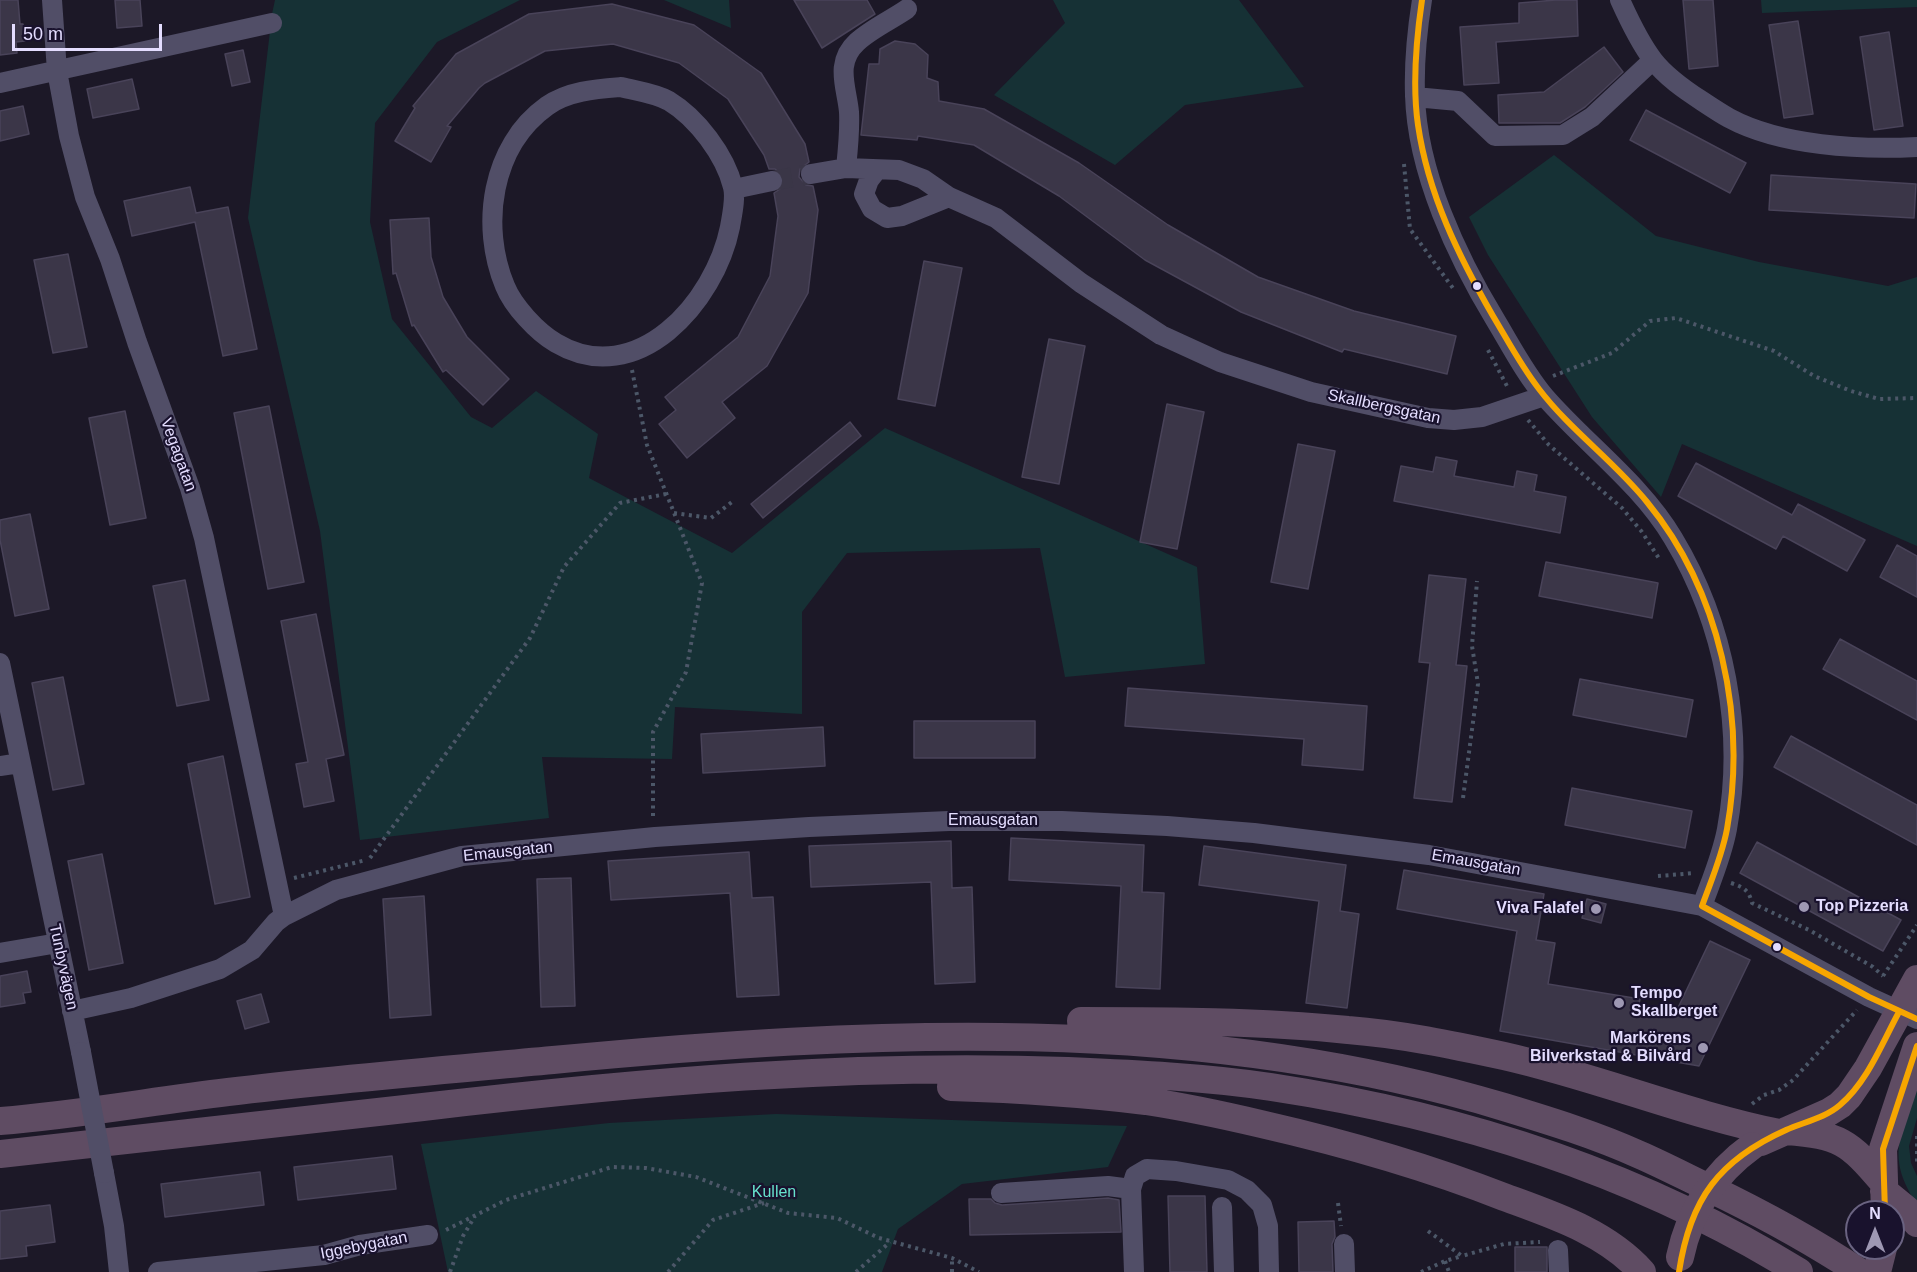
<!DOCTYPE html>
<html>
<head>
<meta charset="utf-8">
<style>
  body { margin:0 }
  #map { position:relative; width:1917px; height:1272px; overflow:hidden; background:#1c1827; font-family:Arial,sans-serif }
  canvas { display:block }
  .north { position:absolute; left:1845px; top:1200px; width:60px; height:60px; box-sizing:border-box; background:#19122d; border:2px solid #6a6381; border-radius:50%; rotate:0deg; font-size:16px; font-weight:700; line-height:24px; text-align:center; color:#e4ddff }
  .north::after { content:''; display:block; margin:auto; width:21px; height:27px; background:#9e98b3; clip-path:polygon(50% 0,100% 100%,50% 72%,0 100%) }
  .scale { position:absolute; left:12px; top:24px; width:150px; height:27px; box-sizing:border-box; border:3px solid #e4ddff; border-top:0; padding-left:8px; font-size:18px; line-height:21px; white-space:nowrap; color:#e4ddff; -webkit-text-stroke:4px #19122d; paint-order:stroke }
</style>
</head>
<body>
<div id="map">
<canvas width="1917" height="1272"></canvas>
<div class="north">N</div>
<div class="scale">50 m</div>
</div>
<script>
const c = document.querySelector('canvas').getContext('2d');
c.lineJoin = 'round';
function fill(path, color) {
  c.fillStyle = color;
  c.fill(path, 'evenodd');
}
function stroke(path, color, width, dash) {
  c.strokeStyle = color;
  c.lineWidth = width;
  c.lineCap = dash ? 'butt' : 'round';
  c.setLineDash(dash || []);
  c.stroke(path);
}
function label(font, color, halo, rows, align = 'center') {
  c.font = font + ' Arial,sans-serif';
  c.lineWidth = 4.5;
  c.setLineDash([]);
  c.textBaseline = 'middle';
  c.strokeStyle = halo;
  c.fillStyle = color;
  for (const [text, x, y, turn = 0] of rows) {
    c.save();
    c.translate(x, y);
    c.rotate((+turn || 0) * Math.PI / 180);
    c.textAlign = isNaN(turn) ? turn : align;
    if (halo) c.strokeText(text, 0, 0);
    c.fillText(text, 0, 0);
    c.restore();
  }
}
fill(new Path2D(`
  M275,0h245l-83,42 -62,81 -5,99 22,97 79,98 21,11 44,-37 62,43 -9,44 143,75 153,-125 312,139 8,97 -140,13 -25,-129 -193,5 -45,59v102l-127,-7 -3,52 -130,-2 7,61 -189,22 -40,-309 -72,-313 24,-204z
  M664,0h65l2,28z
  M1053,0h186l65,87 -119,18 -70,60 -121,-70 71,-72z
  M1761,0h156v7l-155,6z
  M1554,155l102,81 103,26 129,24 29,-9v269l-235,-102 -21,53 -69,-80 -104,-162 -19,-38z
  M1917,1089v29l-8,28 2,17 6,13v28c-31,-46 -17,-68 0,-115z
  M776,1114l351,12 -19,41 -146,17 -64,45 -16,43h-434l-27,-128 188,-21z`), '#163135');
const building = new Path2D(`
  M0,0h18l2,24h3l2,17 -9,1 1,11 -17,2z
  M115,0h25l2,26 -25,2z
  M794,0h73l8,14 -53,34z
  M1556,0h21l1,36 -82,6 3,41 -35,2 -4,-58 59,-4v-20z
  M1683,0h30l5,66 -29,3z
  M612,4l82,21 67,48 44,71 4,18 -9,7 -1,8 7,8 7,1 5,24 -10,83 -41,73 -45,36 13,16 -48,40 -28,-34 17,-14 -11,-13 73,-60 32,-61 8,-60 -4,-23 6,-4 4,-5v-6l-4,-5 -5,-4h-6l-5,-14 -36,-56 -49,-36 -66,-19 -68,7 -60,32 -6,5 -32,38 4,1 -20,35 -36,-21 20,-33 -2,-2 43,-52 73,-40z
  M1798,21l15,93 -29,4 -15,-93z
  M1889,32l14,94 -29,4 -14,-93z
  M895,41l20,3 13,11 -1,23 11,4 1,19 45,8 95,54 89,62 90,52 96,34 102,25 -9,38 -103,-25 -2,3 -101,-40 -96,-52 -86,-64 -85,-51 -56,-9 -1,4 -56,-5 8,-71h10l1,-15z
  M1604,47l19,25 -38,35 -25,16h-61l-1,-28 46,-3z
  M243,50l7,32 -18,4 -7,-32z
  M132,79l7,30 -46,9 -6,-29z
  M23,106l6,28 -29,7v-30z
  M1646,110l100,53 -16,30 -100,-53z
  M1771,175l145,9 -2,34 -145,-8z
  M190,187l6,26 32,-6 29,142 -34,7 -28,-134 -63,14 -8,-35z
  M429,218l2,39 12,40 24,40 42,42 -26,26 -37,-35 -3,2 -29,-47 -2,1 -16,-53 -3,1 -3,-54z
  M68,254l19,93 -34,6 -19,-93z
  M924,261l38,7 -27,138 -37,-7z
  M1049,339l36,7 -26,138 -37,-7z
  M1167,404l37,8 -27,137 -37,-7z
  M269,406l35,176 -36,7 -34,-176z
  M125,411l21,107 -36,7 -21,-107z
  M850,422l11,14 -98,82 -12,-14z
  M1298,444l37,7 -27,138 -37,-7z
  M1436,457l21,4 -3,15 60,11 3,-16 20,4 -3,16 32,6 -6,36 -166,-32 7,-35 32,6z
  M1696,463l96,52 6,-11 67,36 -18,31 -64,-35 -7,13 -98,-53z
  M30,514l19,95 -34,7 -15,-76v-20z
  M1897,545l20,11v41l-37,-20z
  M1546,562l112,21 -6,35 -113,-22z
  M1429,575l37,4 -10,86 11,1 -15,136 -38,-4 16,-135 -11,-1z
  M185,580l24,120 -32,6 -24,-120z
  M316,614l28,141 -18,4 8,42 -30,6 -8,-43 12,-2 -27,-141z
  M1840,639l77,42v39l-94,-51z
  M63,677l21,107 -31,6 -21,-107z
  M1580,679l113,21 -7,37 -113,-22z
  M1128,688l239,18 -4,64 -61,-5 2,-26 -179,-13z
  M914,721h121v37h-121z
  M823,727l2,39 -122,7 -2,-39z
  M1791,736l126,69v40l-143,-78z
  M223,756l27,141 -35,7 -27,-140z
  M1572,788l120,23 -7,37 -120,-23z
  M1011,838l133,7 -2,47 22,1 -4,96 -44,-2 5,-101 -112,-6z
  M951,841l1,47 20,-1 3,95 -40,2 -4,-102 -120,5 -2,-41z
  M1757,842l144,78 -18,31 -143,-78z
  M1204,846l142,19 -6,46 19,3 -12,94 -41,-5 13,-102 -120,-16z
  M749,852l3,46 21,-1 6,98 -42,2 -7,-104 -119,7 -3,-39z
  M102,854l21,109 -34,7 -21,-109z
  M1404,870l140,24 -8,46 19,3 -7,41 92,15 -2,9 37,6 35,-73 40,19 -51,106 -199,-35 17,-100 -120,-22z
  M571,878l4,128 -34,1 -4,-128z
  M424,896l7,119 -41,3 -7,-119z
  M1587,899l19,5 -5,19 -19,-5z
  M27,971l4,21 -8,1 2,10 -25,4v-31z
  M261,994l8,28 -24,7 -8,-28z
  M392,1156l4,33 -98,11 -4,-33z
  M260,1172l4,33 -99,12 -4,-33z
  M1168,1196h37l2,76h-37z
  M1108,1198l11,2 2,32 -151,3 -1,-36h22l4,4 7,2z
  M50,1205l5,37 -29,4 1,10 -27,3v-48z
  M1334,1221l1,16 -3,7 1,28h-34l-1,-50z
  M1515,1247h32v25h-32z`);
fill(building, '#3b3648');
stroke(building, '#494359', 1.5);
stroke(new Path2D(`
  M772,181l39,-7`), '#3a3647', 20, [20, 10]);
stroke(new Path2D(`
  M1404,164l6,65 45,62
  M1488,350l20,38
  M632,370l15,75 55,138 -16,89 -33,60v86
  M1553,376l59,-23 38,-32 26,-3 98,33 40,25 37,15 28,8 38,-1
  M1528,420l21,25 73,63 20,24 18,28
  M674,513l37,5 21,-16
  M1463,798l15,-114 -6,-38 5,-65
  M370,858l160,-220 34,-71 56,-64 46,-9
  M1658,876l37,-3
  M294,878l72,-18
  M1731,883c12,4 18,7 21,20l57,27 64,37 10,9
  M1883,976l34,-51
  M1752,1104l12,-9 15,-5 14,-10 64,-70
  M1917,1136v27
  M1338,1203l3,23
  M446,1230l60,-30 106,-33 34,1 50,9 92,36 49,5 42,20 73,20 27,14
  M1428,1231l34,25 42,-12 36,-2
  M1445,1261l4,11
  M450,1272l13,-36 12,-20
  M668,1272l45,-52 51,-17
  M856,1272l34,-30
  M952,1272v-14
  M1421,1272l24,-11 17,-5`), '#4c5768', 4, [3, 4.5]);
stroke(new Path2D(`
  M52,0l5,71 12,65 16,61 25,62 27,83 53,146 14,50 80,378
  M1422,0c-5,31 -8,64 -7,95 2,77 42,162 81,226 15,25 30,54 49,76 41,47 96,87 128,141 52,86 72,193 54,291 -5,27 -16,52 -25,77
  M1620,0c9,20 20,43 33,60 13,17 32,30 49,41 9,6 18,12 27,17 52,28 131,32 188,29
  M0,83l272,-60
  M621,87c15,4 34,6 48,14 28,17 56,54 64,86 3,11 -1,28 -3,40 -15,75 -93,164 -174,116 -19,-11 -43,-37 -51,-57 -25,-60 -14,-140 42,-180 21,-15 49,-17 74,-19z
  M1415,97l43,4 37,35 68,-1 29,-18 61,-57
  M846,168c2,-19 4,-37 3,-56 -2,-24 -15,-49 8,-70 14,-13 34,-22 50,-33
  M876,171l-7,9 -5,14 8,15 15,9 15,-2 47,-19
  M811,174l35,-6 53,2 24,9 26,18 47,21 85,65 80,52 59,27 91,30 117,26 26,2 28,-3 62,-21
  M734,189l38,-8
  M0,663l81,389
  M0,766l20,-3
  M0,953l58,-10
  M72,1011l59,-13 89,-29 32,-19 24,-28 8,-6 52,-26 126,-34 193,-19 154,-10 140,-6h113l105,5 87,7 175,22 273,51 167,91 48,22
  M104,1173l10,53 5,46
  M1001,1193l107,-7 23,3
  M1222,1207l2,65
  M1344,1244l1,28
  M1558,1250l1,22
  M158,1272l166,-17 36,-10 68,-10
  M1134,1272l-3,-83 4,-13 12,-7 29,2 52,9 19,10 15,15 6,21 1,46`), '#514e67', 20);
stroke(new Path2D(`
  M1081,1021c89,0 178,0 267,9 52,4 105,15 156,26 93,21 182,58 275,77
  M951,1087c65,2 130,6 195,14 39,6 77,14 115,23 83,19 164,42 243,73 49,18 102,35 138,75
  M0,1121c77,-6 152,-20 228,-29 108,-13 217,-22 325,-32 316,-30 643,-46 951,47 46,14 92,28 136,48 23,10 46,22 69,33 52,25 102,52 150,84
  M1786,1131c54,4 63,11 97,51
  M1761,1142l68,-30 11,-7 9,-9 19,-28 49,-89
  M0,1154c141,-16 282,-31 423,-47 214,-25 429,-44 645,-36 68,3 136,6 203,16 185,28 368,86 528,185
  M1884,1191l22,18 11,14
  M1885,1212l-2,-63 34,-103
  M1877,1272l6,-24`), '#5f4c63', 28);
stroke(new Path2D(`
  M81,1052l23,121`), '#514e67', 20);
stroke(new Path2D(`
  M1680,1257c10,-47 33,-83 72,-111`), '#5f4c63', 28);
stroke(new Path2D(`
  M1422,0c-6,41 -10,84 -4,125 10,69 41,132 75,191 15,25 28,50 46,73 31,41 75,72 108,113 73,89 100,215 80,327 -5,27 -16,52 -25,77
  M1702,906l167,91 48,22
  M1885,1212l-2,-63 34,-103
  M1679,1272c11,-73 40,-112 107,-142 18,-8 39,-12 54,-25 28,-24 42,-62 59,-93`), '#f7a600', 6);
for (const [x, y, r, color] of [
  [1477,286,5,"#e4ddff"],
  [1804,907,6,"#9e98b3"],
  [1596,909,6,"#9e98b3"],
  [1777,947,5,"#e4ddff"],
  [1619,1003,6,"#9e98b3"],
  [1703,1048,6,"#9e98b3"]
]) {
  const dot = new Path2D();
  dot.arc(x, y, r, 0, 2 * Math.PI);
  c.fillStyle = color;
  c.fill(dot);
  stroke(dot, '#19122d', 2);
}
label('16px', '#e4ddff', '#19122d', [
  ["Skallbergsgatan",1384,407,12],
  ["Vegagatan",178,455,70],
  ["Emausgatan",993,821],
  ["Emausgatan",508,852,-6],
  ["Emausgatan",1476,863,10],
  ["Tunbyvägen",63,967,78],
  ["Iggebygatan",364,1246,-11]
]);
label('bold 16px', '#e4ddff', '#19122d', [
  ["Top Pizzeria",1816,907],
  ["Viva Falafel",1584,909,"right"],
  ["Tempo",1631,994],
  ["Skallberget",1631,1012],
  ["Markörens",1691,1039,"right"],
  ["Bilverkstad & Bilvård",1691,1057,"right"]
], 'left');
label('16px', '#67e2cd', '#19122d', [
  ["Kullen",774,1193]
]);
</script>
</body>
</html>
